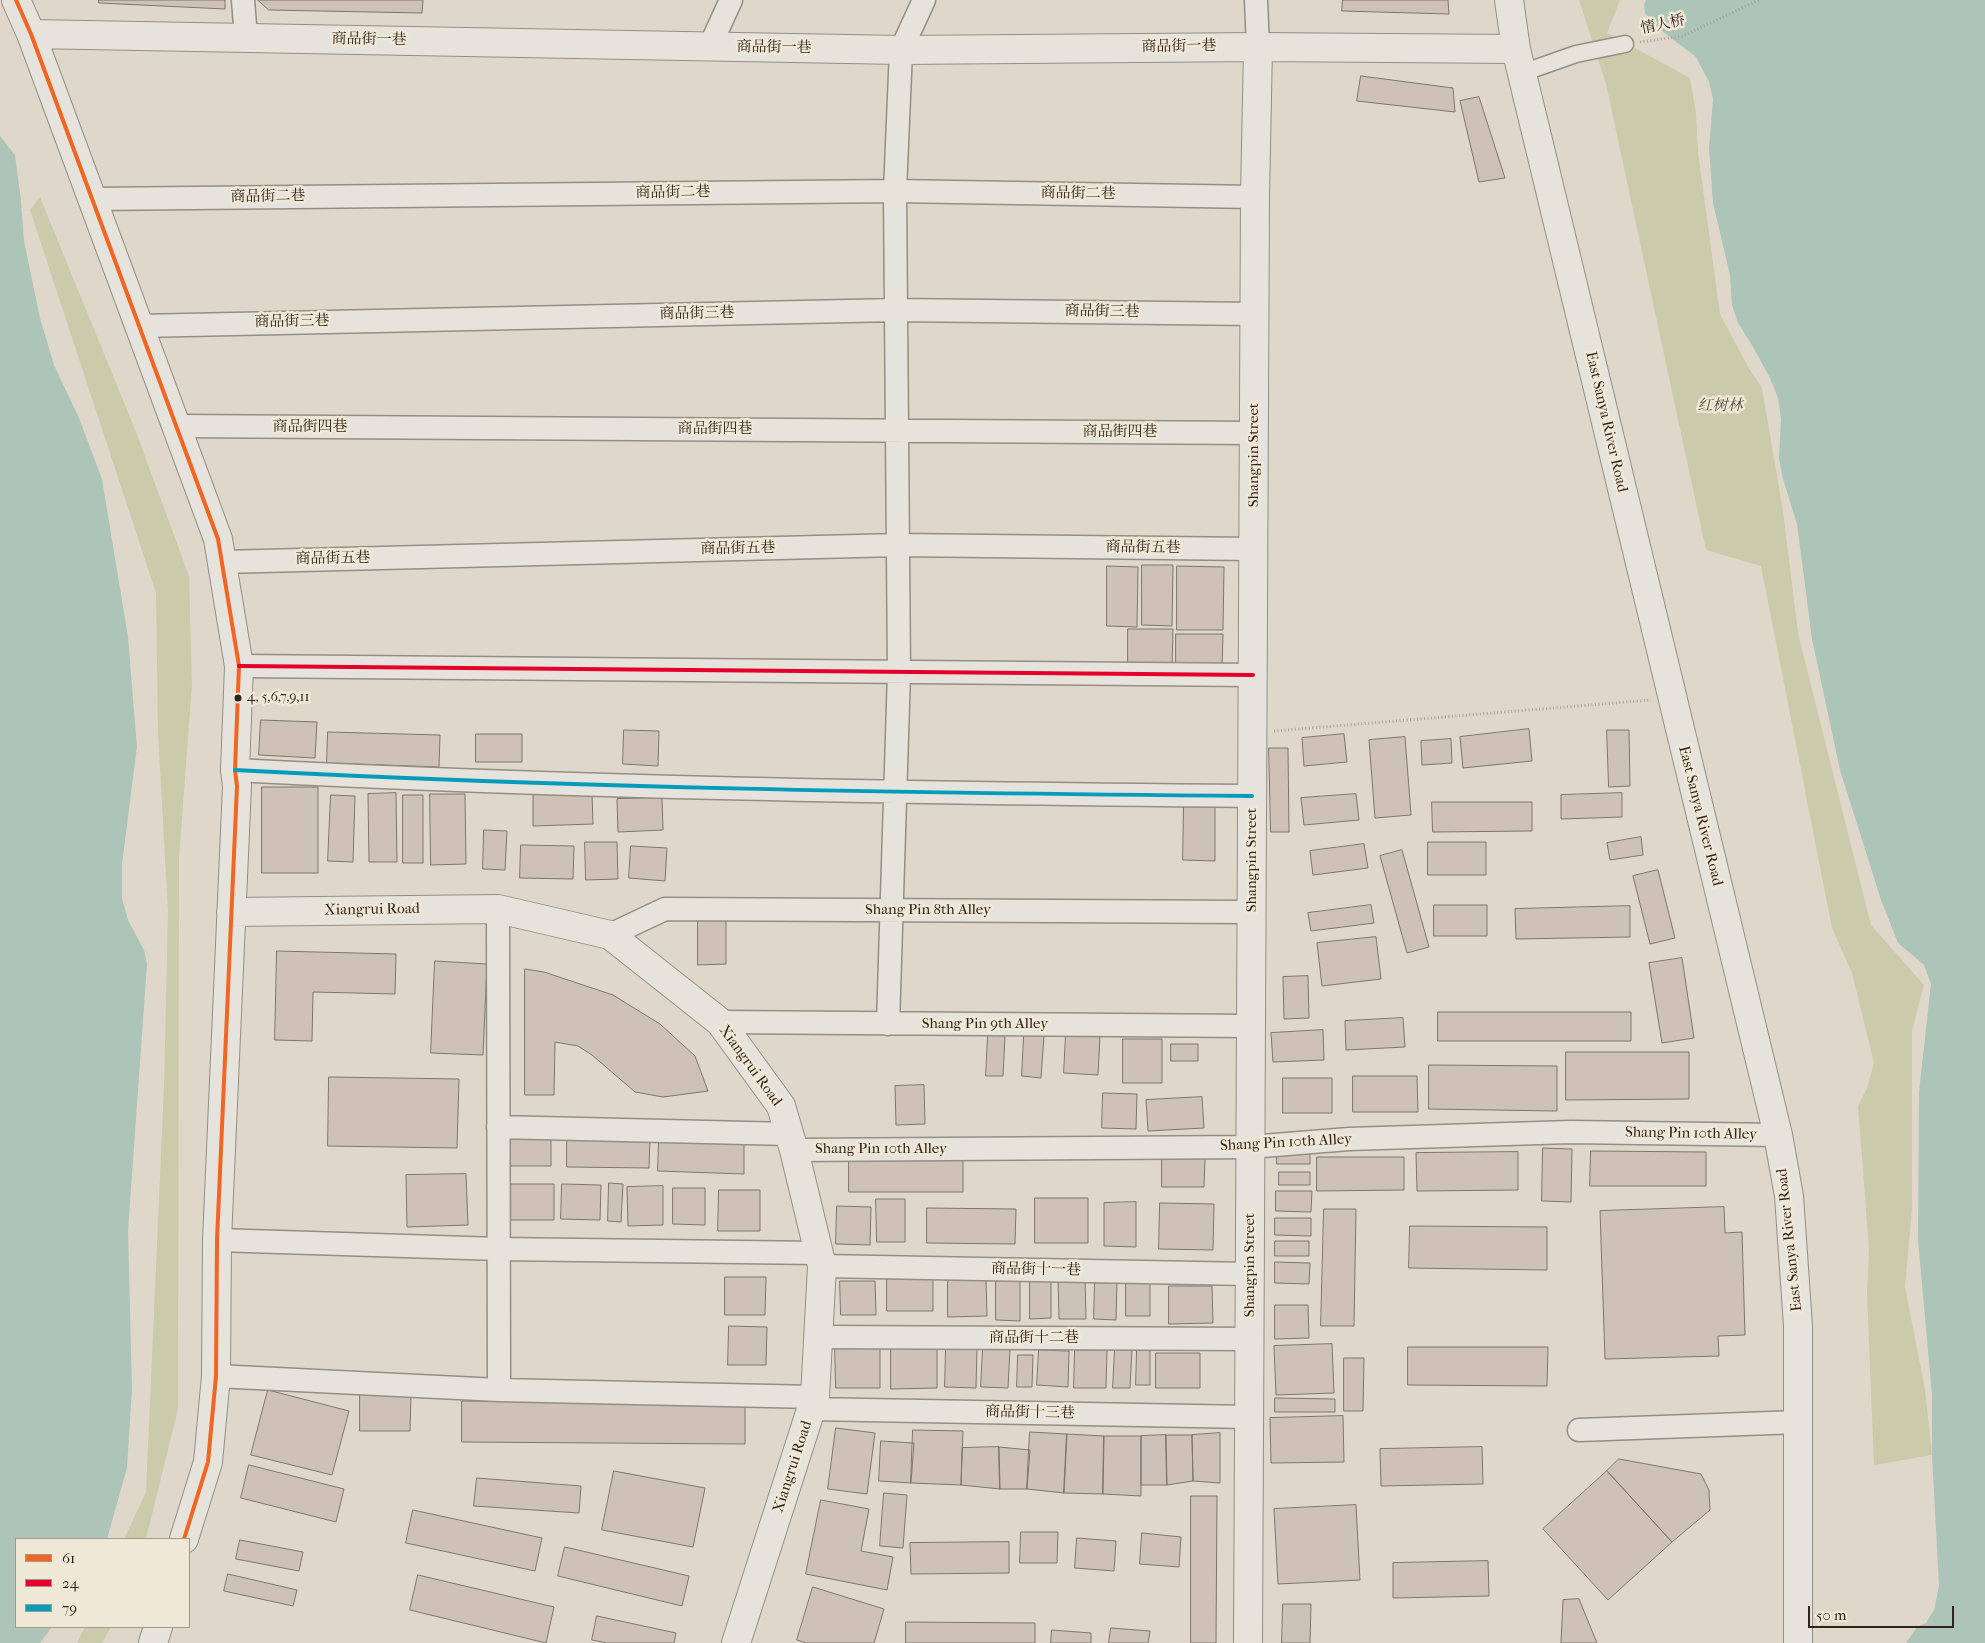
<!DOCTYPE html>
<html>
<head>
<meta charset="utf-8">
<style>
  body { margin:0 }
  #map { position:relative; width:1985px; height:1643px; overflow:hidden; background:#dfd8ca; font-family:"IM FELL French Canon",serif }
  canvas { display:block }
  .legend { position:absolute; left:15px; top:1538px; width:175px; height:90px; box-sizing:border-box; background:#efe8d7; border:1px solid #a3998c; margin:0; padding:6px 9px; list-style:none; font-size:15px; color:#32221b }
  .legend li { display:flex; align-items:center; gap:10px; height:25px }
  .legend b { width:25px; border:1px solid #a3998c }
  .scale { position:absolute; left:1808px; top:1606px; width:146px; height:22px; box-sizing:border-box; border:2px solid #32221b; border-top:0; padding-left:6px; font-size:15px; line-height:18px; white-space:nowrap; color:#32221b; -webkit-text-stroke:4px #efe8d7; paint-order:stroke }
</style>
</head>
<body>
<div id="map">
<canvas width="1985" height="1643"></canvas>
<ul class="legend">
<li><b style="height:6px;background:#f26522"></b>61</li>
<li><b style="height:6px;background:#e4002b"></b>24</li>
<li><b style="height:6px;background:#059cbc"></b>79</li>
</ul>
<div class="scale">50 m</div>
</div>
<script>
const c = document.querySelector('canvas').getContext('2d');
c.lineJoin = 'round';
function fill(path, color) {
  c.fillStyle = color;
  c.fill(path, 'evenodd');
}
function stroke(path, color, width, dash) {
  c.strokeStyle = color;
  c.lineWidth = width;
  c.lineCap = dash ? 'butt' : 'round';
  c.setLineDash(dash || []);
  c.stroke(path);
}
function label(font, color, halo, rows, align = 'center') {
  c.font = font + ' "IM FELL French Canon","Noto Serif SC",serif';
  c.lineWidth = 5;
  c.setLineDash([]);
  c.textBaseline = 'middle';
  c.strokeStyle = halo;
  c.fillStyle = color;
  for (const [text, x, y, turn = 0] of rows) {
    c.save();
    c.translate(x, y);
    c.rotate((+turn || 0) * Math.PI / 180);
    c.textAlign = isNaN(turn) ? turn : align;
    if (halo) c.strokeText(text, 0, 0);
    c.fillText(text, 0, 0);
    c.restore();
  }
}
fill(new Path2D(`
  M1579,0h41l-13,33 83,45 6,35 2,39 22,162 28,53 14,21 21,123 15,122 73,292 53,60 -12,46v178l-7,78 20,102 7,66 -58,10 -7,-171 2,-45 -11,-143 9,-18 7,-25 -22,-90 -20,-45 -71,-362 -55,-16 -100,-466z
  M40,197l96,235 53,144 3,109 -13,173 -1,551 -32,130h-22l22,-47 18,-405 4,-176 -10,-178 -2,-140 -126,-383z
  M85,1627h26l-9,16h-25z`), '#cbcaaa');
fill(new Path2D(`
  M1646,0h339v1643h-79l11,-16 9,-4 8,-13 5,-24 -7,-131v-60l-14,-155 1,-148 12,-108 -7,-19 -26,-22 -17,-43 -41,-130 -28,-131 -15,-115 -14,-45 -4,-20 2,-40 -3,-21 -8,-20 -18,-33 -14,-22 -6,-18 -2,-30 -17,-72 -4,-55 4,-49 -4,-17 -13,-25 -38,-29 -13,-15 -1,-8z
  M0,136l15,19 6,46 3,40 16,77 14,47 25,53 23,61 26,158 9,110 -15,117v34l6,22 16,30 3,14 -19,267 4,158 -5,79 -20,71h-91v88h36l-12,16h-40z`), '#adc4b9');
const building = new Path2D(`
  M99,0h126v9l-126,-6z
  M258,0h165l-1,13 -153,-3z
  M1343,0h105l1,14 -107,-3z
  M1361,76l92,12 2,24 -98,-11z
  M1479,97l26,81 -26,4 -19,-81z
  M1142,565h31l-1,61 -30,-1z
  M1107,566l31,1 -1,60 -30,-1z
  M1177,566l47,1 -1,63h-46z
  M1128,629h45l-1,38 -44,-1z
  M1176,634h47l-1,34h-46z
  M261,720l56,2 -2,36 -56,-3z
  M1529,729l3,32 -69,7 -3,-31z
  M624,730l35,1 -1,35 -35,-2z
  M1607,730h22l1,56 -21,1z
  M328,732l112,3 -1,32 -112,-4z
  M476,734h46v28h-46z
  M1344,734l3,28 -43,4 -2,-28z
  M1405,737l6,78 -36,3 -6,-78z
  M1451,739l1,24 -30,2 -1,-24z
  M1269,748h19l1,84h-18z
  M262,787h56v86h-56z
  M396,793l1,69h-28l-1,-68z
  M1622,793v24l-61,2v-24z
  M430,794h35l1,70 -35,1z
  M592,794l1,30 -60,2v-31z
  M1356,794l3,26 -55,5 -3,-27z
  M331,795l24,1 -2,66 -25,-1z
  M403,795h20v68h-20z
  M662,798l1,32 -45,2 -1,-33z
  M1432,802h100v29l-99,1z
  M1184,803l31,1v57l-32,-1z
  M484,830l23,1 -2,39 -22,-1z
  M1641,837l2,18 -33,5 -3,-17z
  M585,842h32l1,37 -32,1z
  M1428,842h58v33h-58z
  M1364,844l4,24 -55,7 -3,-24z
  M521,845l53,1 -1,33 -53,-1z
  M631,846l36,2 -2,33 -36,-3z
  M1402,850l27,97 -22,6 -27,-97z
  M1658,870l17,68 -25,6 -17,-68z
  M1371,905l3,18 -63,8 -3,-18z
  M1434,905h53v31h-53z
  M1630,906v31l-114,2 -1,-30z
  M698,917h28v47l-28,1z
  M1376,937l5,42 -59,7 -5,-43z
  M277,951l119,3 -1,40 -82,-2 -1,49 -37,-1z
  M1682,958l12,80 -32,5 -13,-80z
  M435,961l52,3 -4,91 -52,-2z
  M525,969l19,3 69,23 47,29 35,32 13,35 -45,6 -28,-5 -43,-37 -14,-9 -23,-4 -1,53h-29z
  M1308,976l1,42 -25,1 -1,-42z
  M1438,1012h193v29h-193z
  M1403,1018l2,29 -59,3 -1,-29z
  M1323,1030l1,30 -51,2 -2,-29z
  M1066,1034l34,2 -2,39 -34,-2z
  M988,1035l17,1 -2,40h-17z
  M1024,1035l20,1 -3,42 -19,-2z
  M1123,1039h39v44h-39z
  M1171,1044h27v17h-27z
  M1566,1052h123v47l-123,1z
  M1429,1065l128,1v45l-128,-2z
  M1353,1076h64l1,36h-65z
  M329,1077l130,2 -2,69 -129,-2z
  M1283,1078h49v35h-49z
  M924,1085l1,39 -29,1 -1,-39z
  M1103,1093l34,1 -1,35 -34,-1z
  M1202,1097l2,31 -56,3 -2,-31z
  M510,1134h41v32h-41z
  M567,1137l83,1 -1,30 -82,-1z
  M659,1139l85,3v32l-86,-3z
  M1543,1148l29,1 -1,53 -29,-1z
  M1591,1151l115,1v34h-116z
  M1518,1152v38l-101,1 -1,-38z
  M1277,1153l33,1v10h-33z
  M849,1154h114v38h-114z
  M1162,1157l43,1 -1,29h-42z
  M1317,1157h87v33l-87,1z
  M1279,1172h31v13h-31z
  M466,1174l2,51 -61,2 -1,-52z
  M609,1183l14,1 -2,38 -13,-1z
  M511,1184h43v36h-43z
  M562,1184l39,1 -1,35 -39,-1z
  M663,1186v39l-35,1 -1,-39z
  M673,1188h32v37l-32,-1z
  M719,1190h41v41h-42z
  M1276,1191h36l-1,21 -35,-1z
  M1035,1198h53v45h-53z
  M876,1199h29v43h-28z
  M1136,1202v45l-32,-1v-43z
  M1160,1203l54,1 -1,46 -54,-1z
  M837,1206l34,1 -1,38 -34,-1z
  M1724,1207l1,26 17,-1 3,103 -27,1 1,20 -114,3 -5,-148z
  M927,1208l89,1 -1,35 -88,-1z
  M1324,1209h32l-2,117h-33z
  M1275,1218h36v18l-36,-1z
  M1410,1226l137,1v43l-138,-2z
  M1275,1241h34v15h-34z
  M1275,1262l35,1 -1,21 -34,-1z
  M1030,1276h21v42l-21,1z
  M1126,1276h24v40h-24z
  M725,1277h41l-1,38h-40z
  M887,1277h46v34h-46z
  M1085,1278l1,41h-27l-1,-40z
  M1095,1278l22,1 -1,41 -22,-1z
  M948,1279h38l1,37 -39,1z
  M996,1279l24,1v41l-24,-1z
  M840,1281h35l1,34h-35z
  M1169,1286h43l1,37 -44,1z
  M1275,1305h33l1,33 -34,1z
  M729,1326l38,1 -1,38h-38z
  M891,1344h46v44l-46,1z
  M1332,1344l2,49 -58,2 -2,-49z
  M835,1345h45v43h-44z
  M946,1347l31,1 -1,40 -31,-1z
  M1408,1347h140l-1,39 -139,-1z
  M983,1348l27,1 -2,39 -27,-1z
  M1115,1349l17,1 -2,38h-17z
  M1039,1350l30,1 -1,36 -31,-2z
  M1075,1350h32l-1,38h-32z
  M1137,1350h13v35h-14z
  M1156,1353h44v35h-44z
  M1018,1355h15l-1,32h-15z
  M1344,1358h20l-1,53h-19z
  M268,1390l81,21 -17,64 -81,-20z
  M360,1393l51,1 -1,37h-50z
  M1275,1398l60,1v13h-60z
  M462,1401l283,2v41l-283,-2z
  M1343,1416l1,46 -73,1 -1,-45z
  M836,1428l39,5 -8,61 -39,-5z
  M913,1430l50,1 -2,54 -50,-2z
  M1030,1432l37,2 -3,59 -37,-4z
  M1220,1433v50l-27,-2 -1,-46z
  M1067,1434l37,2 -1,58 -39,-1z
  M1166,1435l1,50h-26v-49z
  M1166,1435h26l1,46 -26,4z
  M1104,1436h37v60l-38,-2z
  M881,1441l33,2 -3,40 -32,-2z
  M999,1447l1,42 -39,-4 1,-37z
  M999,1447l31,3 -3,39h-27z
  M1482,1447l1,37 -102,2 -1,-37z
  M1619,1459l82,15 8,16 1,20 -38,32 -65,-71z
  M249,1465l95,24 -8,33 -95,-24z
  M614,1471l91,17 -12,59 -91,-17z
  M1607,1471l65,71 -64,58 -65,-71z
  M477,1478l104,8 -2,27 -105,-7z
  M884,1493l23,2 -4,53 -23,-2z
  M1191,1496h26l-1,147h-25z
  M821,1500l48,9 -8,42 32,6 -6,33 -81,-16z
  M1356,1505l4,75 -82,4 -4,-75z
  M413,1510l129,28 -7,33 -129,-28z
  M1021,1532h37l-1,31h-37z
  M1142,1533l39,4 -2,30 -39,-3z
  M1077,1538l39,3 -2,30 -39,-3z
  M240,1540l63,12 -4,19 -63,-12z
  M1009,1542v31l-98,1 -1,-31z
  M565,1547l124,29 -7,30 -124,-30z
  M1488,1561l1,35 -96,2v-35z
  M228,1574l69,16 -4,16 -69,-15z
  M418,1575l136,32 -8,36 -136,-33z
  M813,1587l71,22 -10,34h-68l-9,-3z
  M1579,1599l18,44h-36l2,-43z
  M1283,1604h28l-1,39h-28z
  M597,1616l79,17 -2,10h-67l-15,-3z
  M906,1622l129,1v20h-129z
  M1111,1628l39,3 -2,12h-39z
  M1052,1630l39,3v10h-40z`);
fill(building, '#cec1b8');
stroke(building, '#7c766e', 1);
const pedestrian = new Path2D(`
  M1522,73l54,-19 49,-10`);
const minor = new Path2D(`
  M243,0l3,38
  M1256,0l2,47
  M710,46l21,-46
  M92,199l803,-8 360,6
  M139,326l757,-16 359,4
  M176,426l1078,7
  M222,562l676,-17 355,4
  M239,666l1014,9
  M235,770c339,18 678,23 1017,26
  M498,909l1,481
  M610,935l55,-26 586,3
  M720,1022l531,4
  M888,1024l11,-352 -4,-481 6,-141 23,-50
  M498,1127l291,7
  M794,1150l456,-3 99,-8 222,-7 207,3
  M217,1240l282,9 320,4
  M822,1266l427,8
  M819,1337l430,2
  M216,1376l283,14 316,7
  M811,1409l438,8
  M1579,1430l220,-8`);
const tertiary = new Path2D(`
  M16,0l15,34 187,505 21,127 -4,104 2,16 -20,454 -1,136 -8,86 -24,77
  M1509,0l7,49 262,1086 11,61 9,130v317
  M31,34l870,16 357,-3 258,2
  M231,912l267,-3 112,26 110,87 61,84 13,44 28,116 -7,131 -79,246
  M153,1643l5,-16
  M1248,1643l7,-1446 3,-150`);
stroke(pedestrian, '#948e85', 19);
stroke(minor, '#948e85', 25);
stroke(tertiary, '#948e85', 30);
stroke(new Path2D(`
  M1640,42l43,-6 76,-36
  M1274,731l377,-31`), '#a6a29b', 3, [1, 2.5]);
stroke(pedestrian, '#e6e3dc', 16);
stroke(minor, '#e6e3dc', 22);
stroke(tertiary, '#e6e3dc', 28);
stroke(new Path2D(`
  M16,0l15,34 187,505 21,127 -4,104 2,16 -20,454 -1,136 -8,86 -24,77`), '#f26522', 4);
stroke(new Path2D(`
  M239,666l1014,9`), '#e4002b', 4);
stroke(new Path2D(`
  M235,770c339,18 678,23 1017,26`), '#059cbc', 4);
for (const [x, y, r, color] of [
  [238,698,4.5,"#32221b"]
]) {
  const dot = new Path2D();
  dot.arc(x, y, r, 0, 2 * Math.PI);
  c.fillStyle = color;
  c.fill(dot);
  stroke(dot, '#efe8d7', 2);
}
label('14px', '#32221b', '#efe8d7', [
  ["4, 5,6,7,9,11",247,698]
], 'left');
label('15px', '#32221b', '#efe8d7', [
  ["情人桥",1663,25,-12],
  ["商品街一巷",369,40,1],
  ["商品街一巷",1179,47,-1],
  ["商品街一巷",774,48,1],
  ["商品街二巷",673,193,-1],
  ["商品街二巷",1078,194,1],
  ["商品街二巷",268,197,-1],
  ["商品街三巷",1102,312,1],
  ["商品街三巷",697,314,-1],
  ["商品街三巷",292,322,-1],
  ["East Sanya River Road",1606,422,77],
  ["商品街四巷",310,427],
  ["商品街四巷",715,429],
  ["商品街四巷",1120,432],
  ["Shangpin Street",1254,455,-90],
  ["商品街五巷",1143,548,1],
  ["商品街五巷",738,549,-1],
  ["商品街五巷",333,559,-1],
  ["East Sanya River Road",1700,816,76],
  ["Shangpin Street",1252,860,-90],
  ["Xiangrui Road",372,910,-1],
  ["Shang Pin 8th Alley",928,910],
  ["Shang Pin 9th Alley",985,1024],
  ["Xiangrui Road",750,1066,54],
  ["Shang Pin 10th Alley",1691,1134,1],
  ["Shang Pin 10th Alley",1286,1143,-3],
  ["Shang Pin 10th Alley",881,1149],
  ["East Sanya River Road",1790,1240,-96],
  ["Shangpin Street",1250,1265,-90],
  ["商品街十一巷",1036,1270,1],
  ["商品街十二巷",1034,1338],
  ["商品街十三巷",1030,1413,1],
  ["Xiangrui Road",793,1467,-72]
]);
label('italic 15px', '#544938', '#efe8d7', [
  ["红树林",1720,406]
]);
</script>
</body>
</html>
